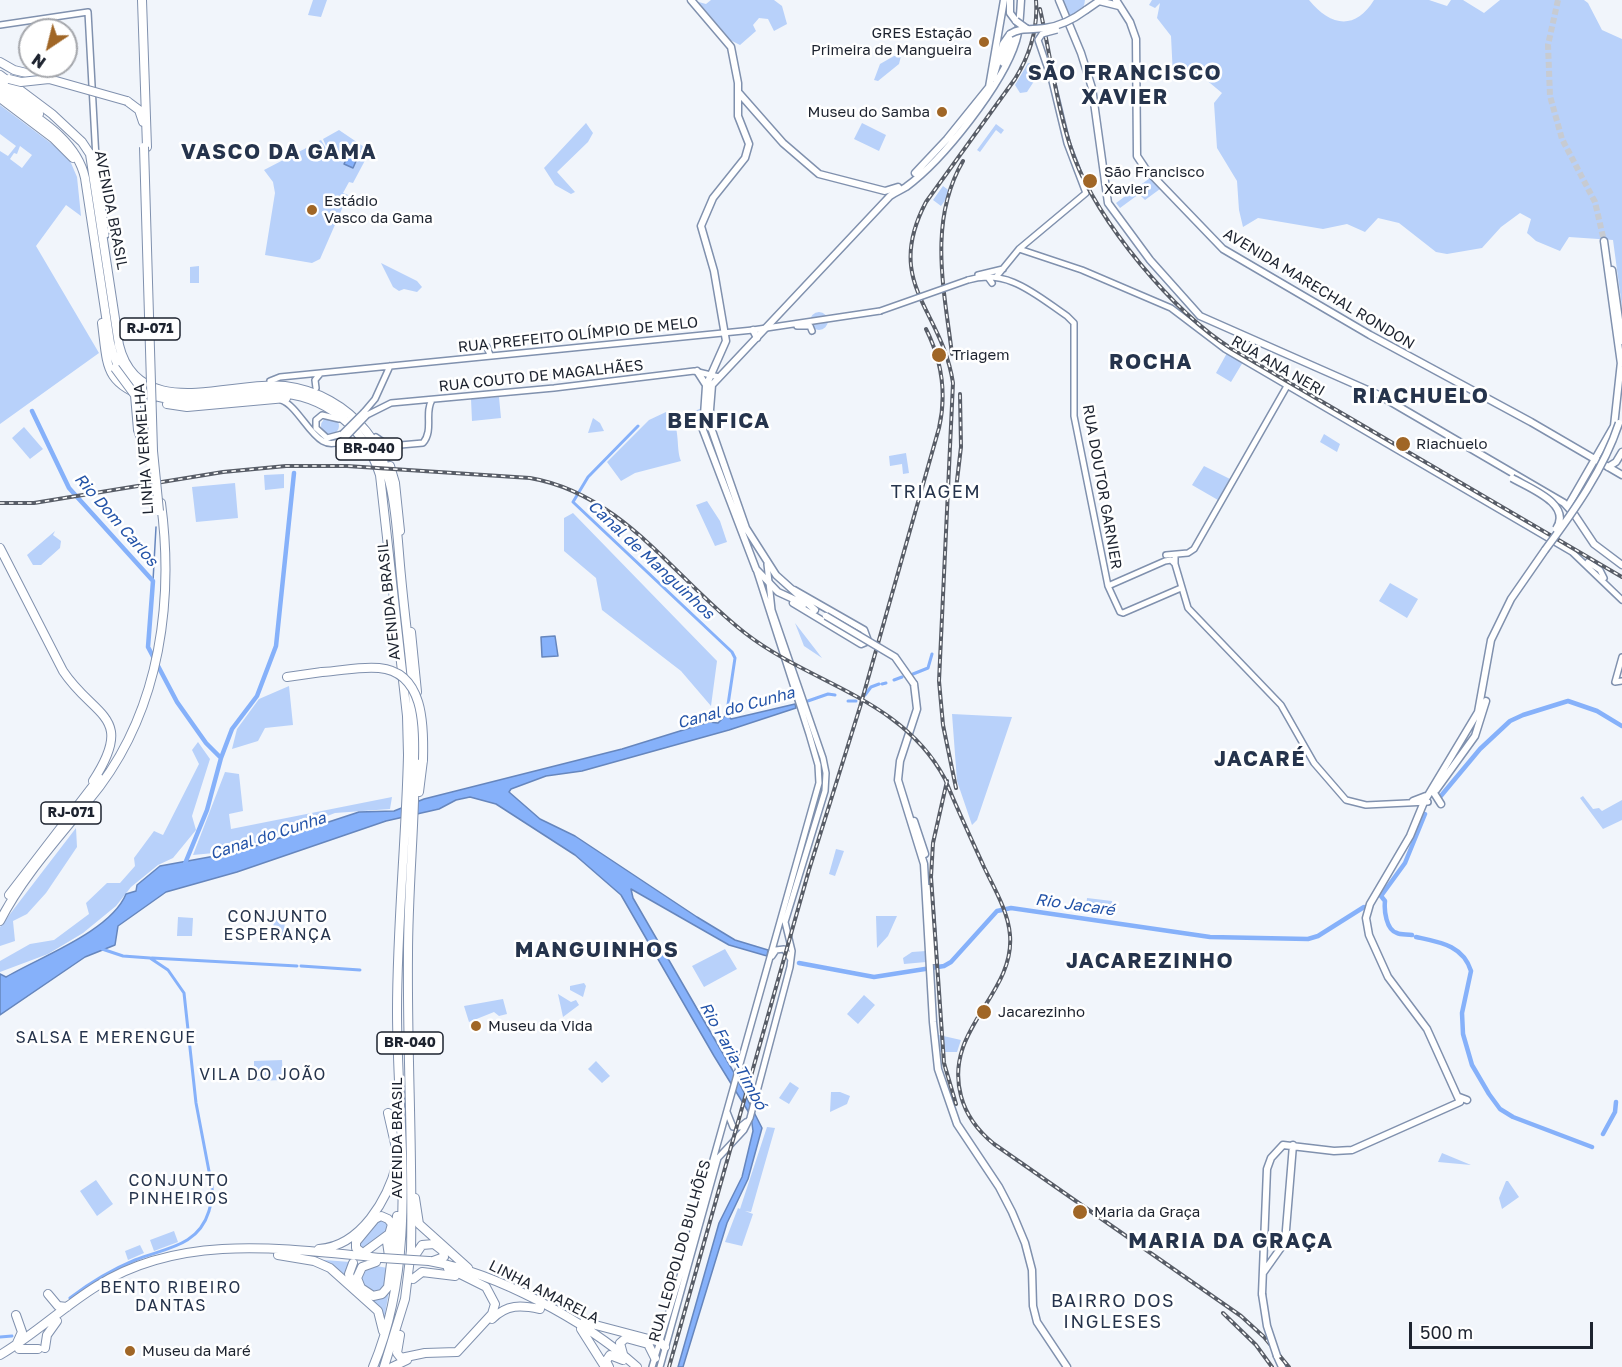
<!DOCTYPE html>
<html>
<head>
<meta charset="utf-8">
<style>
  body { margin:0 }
  #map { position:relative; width:1622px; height:1367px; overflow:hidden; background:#f1f5fb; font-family:"Golos Text",sans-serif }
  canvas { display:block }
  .north { position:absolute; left:18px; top:18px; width:60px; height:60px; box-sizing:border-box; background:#fff; border:2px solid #a5a7ac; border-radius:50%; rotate:215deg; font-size:16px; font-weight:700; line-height:24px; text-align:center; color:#1d232f }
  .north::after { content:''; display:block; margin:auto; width:21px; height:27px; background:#a06626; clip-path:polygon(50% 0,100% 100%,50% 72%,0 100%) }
  .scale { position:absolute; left:1409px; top:1322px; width:184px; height:27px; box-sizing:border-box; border:3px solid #1d232f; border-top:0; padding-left:8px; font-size:18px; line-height:21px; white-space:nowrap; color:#1d232f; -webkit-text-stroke:4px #fff; paint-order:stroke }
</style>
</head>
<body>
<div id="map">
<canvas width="1622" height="1367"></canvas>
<div class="north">N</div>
<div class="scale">500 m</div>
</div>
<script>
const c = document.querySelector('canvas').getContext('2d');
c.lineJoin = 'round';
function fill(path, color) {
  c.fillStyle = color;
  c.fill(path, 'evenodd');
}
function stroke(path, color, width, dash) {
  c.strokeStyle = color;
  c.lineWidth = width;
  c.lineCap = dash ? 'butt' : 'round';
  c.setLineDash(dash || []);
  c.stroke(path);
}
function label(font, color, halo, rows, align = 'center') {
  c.font = font + ' "Golos Text",sans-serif';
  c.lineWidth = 5;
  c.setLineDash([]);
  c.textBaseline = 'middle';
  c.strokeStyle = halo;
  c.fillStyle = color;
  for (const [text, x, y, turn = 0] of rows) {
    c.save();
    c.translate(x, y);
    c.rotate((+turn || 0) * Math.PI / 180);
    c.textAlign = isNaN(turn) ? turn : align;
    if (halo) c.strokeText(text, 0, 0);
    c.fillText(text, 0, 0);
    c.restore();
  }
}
fill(new Path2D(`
  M313,0h14l-6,17 -13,-2z
  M711,0h63l8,6 5,18 -13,7 -6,-12 -9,-1 -6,7 3,6 -16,14 -18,-9 -27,-35 11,3z
  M1062,0h23c-1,11 -7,14 -16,19z
  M1152,0h157c21,26 46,31 65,0h55l18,6 4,-6h12l21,13 16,-13h84l4,3 14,27 20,9v268l-9,-67 -44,-3 -9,14 -24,-10 -9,-8 4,-14 -11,-6 -19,14 -19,21 -35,6 -11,-2 -37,-29 -21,-5 -13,14 -18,-8 -24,5 -65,-11 -15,9 -4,-17 -2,-29 -20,-33 -3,-45 8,-10 -18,-15 -31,-2 -2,-40 -14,-18 3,-15 -5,5 -6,-3z
  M894,56h7l-2,8 -21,17 -4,-1 6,-16z
  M1028,63l10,2 2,7 -13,20 -7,1 -5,-8z
  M0,105l68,51 9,21 4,39 -15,-11 -30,41 63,107 -99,71v-273l8,5 8,-10 -16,-12zM20,146l12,9 -10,13 -12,-9 4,-6 3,1z
  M586,123l7,10 -5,9 -31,30 18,20 -4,2 -16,-9 -11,-17z
  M862,123l24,12 -7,16 -25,-12z
  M996,124l8,6 -3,4 -5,-4 -16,22 -3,-2z
  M339,130l31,21 -17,32 -4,-1 -6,11 5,2 -28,64 -8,4 -47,-8 10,-62 -2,-11 -9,-12 48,-25 9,14 6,-3 -8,-15 2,-1 9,15 -7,-16z
  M1150,178l10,11 -15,11 -6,-6 -19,14 -4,-5z
  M943,186l8,6 -10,14 -8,-6z
  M381,263l36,18 5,6 -5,5 -13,-3 -5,2 -6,-4z
  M199,266v17h-9v-16z
  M810 321a9 9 0 1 1 18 0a9 9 0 1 1-18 0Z
  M1227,353l16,9 -12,20 -15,-9z
  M499,397l2,21 -29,3 -1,-22z
  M702,408l-1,9 -18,6 -1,-7z
  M666,412c16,11 9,35 15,49l-46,12 -14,8 -14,-19 42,-42z
  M321 426a9 9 0 1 1 18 0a9 9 0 1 1-18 0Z
  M593,418l7,5 4,8 -16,2z
  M24,427l19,22 -13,10 -18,-21z
  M1324,434l16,10 -3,8 -17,-10z
  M906,453l3,20 -6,1 -1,-10 -12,2 -1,-10z
  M1204,466l26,13 -12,21 -26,-15z
  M284,474v14l-19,2 -1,-15z
  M235,483l3,35 -42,4 -4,-35z
  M707,501l13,20 7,21 -12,4 -19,-41z
  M573,513l144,148 -6,45 -30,-35 -79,-61 -6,-32 -32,-27v-33z
  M55,531l-2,4 8,6 -1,7 -19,17h-8l-6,-10z
  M1390,583l28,16 -11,19 -28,-17z
  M795,623l27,35 -18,-12z
  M289,686l4,39 -28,3 -7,13 -26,8 5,-20 22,-30z
  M952,714l60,3 -35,103 -5,5 -15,-44z
  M198,742l12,17 -18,57 4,14 -23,28 -15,7 -27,22 -15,19 -33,27 -35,21 -48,18v-11l30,-17 24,-4 35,-26 -3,-11 21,-20h13l15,-17 -1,-8 20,-27 9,4 36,-71 -7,-14z
  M225,772l14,2 4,37 -14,3 2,15 161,-32 -2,12 -55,4 -75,29 -46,11 -21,2z
  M1583,796l10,13 6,-1 3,3 20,-11v20l-19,9 -23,-31z
  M76,828l1,19 -31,46 -19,21 -14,7 2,20 -15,5v-19z
  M836,849l8,2 -9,25 -6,-2z
  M1087,898l25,3 -1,13 -25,-3z
  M274,916l11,1 -1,19h-11z
  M876,916h21l-9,20 -11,12z
  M178,917l15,1 -1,18h-15z
  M725,949l12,20 -33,18 -12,-21z
  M926,951v11l-22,2 -1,-6 9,-6z
  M584,983l2,3 -3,11 -13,-7v-4z
  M558,994l13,8 5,-2 3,5 -16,12z
  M864,995l11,10 -17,19 -11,-10z
  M503,999l4,15 -8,2 -5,-4 -25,10 -5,-16z
  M939,1035l22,5 -4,12h-17z
  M282,1060l1,20 -29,1v-20z
  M596,1061l14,15 -8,7 -14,-14z
  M790,1082l9,6 -10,16 -10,-6z
  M831,1092h9l10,4 -3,8 -17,8z
  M767,1127l8,1 -24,84 -6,-1 8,3 -11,32 -17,-4 13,-34 2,1z
  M1442,1153l29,12 -33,-3z
  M96,1180l17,24 -16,12 -17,-25z
  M1506,1181h2l11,16 -17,12 -3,-11z
  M380,1218l8,5 -2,11 -25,18 -4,-11z
  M174,1231l4,11 -24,9 -4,-11z
  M140,1245l4,8 -16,7 -3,-9z
  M312,1259l38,3 -4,6v10z
  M355,1263l5,1 -7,9c1,17 13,19 27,24l13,-28 -10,56 -1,-7 -27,-31 -5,-16z
  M370,1265l18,3 -4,22 -15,3 -11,-17z`), '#b8d1fa');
const water = new Path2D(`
  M352,148l8,4 -7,16 -9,-4z
  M555,636l3,20 -16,1 -1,-20z
  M795,704l1,4 -67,22 -147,41 -36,5 -35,13 -2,3 31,27 35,17 122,81 38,23 33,10 -1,6 -38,-11 -98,-56 2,9 100,173 29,57 -14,51 -21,44 -44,144h-5l41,-144 23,-46 11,-46 -2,-15 -37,-60 -93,-161 -46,-40 -79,-51 -26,-7 -14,3 -17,9 -53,12 -149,51 -71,20 -48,34 -3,19 -30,12 -85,58v-41l6,3c34,-20 105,-46 120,-83l10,-3 1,-6 23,-19 77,-14 122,-40 35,-1 30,-12 198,-50 87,-27 9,1 9,-9 4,5z`);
fill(water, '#86b1fa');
stroke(water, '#6686bd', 1.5);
stroke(new Path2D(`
  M153,581l3,-54`), '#6686bd', 1.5);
stroke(new Path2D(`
  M638,426l-50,51 -15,25 159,150 3,6 -9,60
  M913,674l15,-6 4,-14
  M894,680l8,-3
  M882,684l4,-1
  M865,695l6,-8 8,-3
  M848,701h8
  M805,702l23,-8 7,1
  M102,949l21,7 27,2 18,12 16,23 12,110 16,84
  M152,958l145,8
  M301,966l59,4
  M70,1298c21,-16 41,-28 65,-38 30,-12 63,-13 74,-49 2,-8 4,-14 3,-23
  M0,1337l12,-1`), '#86b1fa', 3);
stroke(new Path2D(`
  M32,411l37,77 84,93 -5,66 29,55 29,41 15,15 -14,52 -23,56
  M221,758l11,-29 25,-33 19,-50 18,-173
  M1440,797l40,-48 30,-28 13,-6 45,-14 29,10 25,15
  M1412,935c-5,-1 -11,0 -15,-2 -11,-3 -13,-23 -12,-32l-4,-5 24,-33 20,-49
  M1416,937c23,5 47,8 55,34l-9,42 1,21 9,31 17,29 11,15 13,8 79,30
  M799,963l75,14 70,-11 7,-4 46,-51 14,-3 199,29 98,2 10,-3 46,-29
  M1603,1134l12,-22 1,-10`), '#86b1fa', 4.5);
stroke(new Path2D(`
  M1558,0l-10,45 2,51 12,43 33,63 9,39`), '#c7cbd2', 6, [6, 3]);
const secondary = new Path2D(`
  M0,25l88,-13 8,147 10,76
  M1019,249l63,21 89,38 54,41 347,203 50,48
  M978,275l25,-6
  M987,276l5,7
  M997,276l22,-27 67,-56 -19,-50 -15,-62
  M968,280c40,-12 68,15 99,36l7,7v93l34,170 12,26 3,1 58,-25
  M797,326h13l2,5
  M487,347l3,8
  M270,381l10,-4 473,-47 127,-19
  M316,388l-1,-8 5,-6
  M281,400c23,8 36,62 65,37
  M364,412l11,-13 15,-33
  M367,415l24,-12 163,-15 140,-17 25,6
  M339,419l-17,-4 -6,5v8l11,10 15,-4
  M376,437l13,9 34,-3c11,-13 1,-30 9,-43
  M387,458l2,-7 7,-4
  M1166,555l22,-2 6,-4 93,-163
  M1175,555v9l13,44 93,97 33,58 32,37 20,5 62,-3
  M1588,562l12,8 4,8
  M1108,586l57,-25 6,-1 3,3
  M1622,657l-7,25 7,-1
  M772,956l4,-6 8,-1 6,9
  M727,1112l6,15h7l6,-5
  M652,1367l32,-104 135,-480 -1,-18 -9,-31 -53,-165
  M660,1367l58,-209 26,-28 6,-12 40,-151 2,-16 -7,-29 40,-131 1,-18 -3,-15 -51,-148 -5,-46`);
const primary = new Path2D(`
  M691,0l40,47 7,36v33l11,28 -4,14 -32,40 -12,28 13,45 12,70 -20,45 -3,44 53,139 22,23 26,12
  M1010,0v13l6,8
  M1059,0l22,53 11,35 16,115 42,57 50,56 179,79 185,108 10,11 20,30 28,21
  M1116,0l14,22 6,17 1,117 8,12 78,81 147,86 161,87 91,53
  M1086,10l13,-9 20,5
  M1003,63l8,-26
  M993,78l10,-34 7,-10
  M739,93l44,50 36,31 66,17 13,-4
  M915,173l32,-34 42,-52 15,-87
  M1604,241l17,123
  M1612,270l10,71
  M753,330l4,8
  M697,371l9,14
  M1608,467l8,-5 6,-10
  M1568,506l46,-80 7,-64
  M793,603l68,41 7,-3 -4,-11 -70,-40
  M815,610l-39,-35 -30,-47 -37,-106 3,-37 178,-189c6,-4 11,-6 16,-9 37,-27 97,-103 110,-146 4,-13 4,-27 5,-41
  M914,684l3,25 -17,52 -2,19 26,84 9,158 5,47 19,55 42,63 13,25 13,31 7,27 1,36 4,16 30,45
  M1436,790l39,-54 11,-35
  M1434,793l7,11
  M1413,801l13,-5
  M914,821l11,33
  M929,888l5,73
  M1459,1097l8,3
  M1460,1102l-33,-73 -39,-52 -19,-42 -3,-17 4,-14 40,-68 14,-34 54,-90 13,-72 20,-41 34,-49
  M1263,1273l22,-31 8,-97
  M1262,1294l5,-125 4,-11 12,-13 51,6 18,-1 108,-48
  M1277,1356l5,11`);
const highway = new Path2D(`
  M142,0l5,147
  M0,62l14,8 37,9
  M0,75l52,39 30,28 8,12 29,191c19,79 113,35 166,41 32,4 61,20 81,45 31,39 30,97 35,145 5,55 14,111 14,167 1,70 -7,141 -7,212 -1,98 5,197 3,295l-6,49 -21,68
  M0,83l39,31
  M0,92c32,23 76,45 85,86l25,165c20,86 106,48 165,50 50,1 90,35 105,82l27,241 1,39c-2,86 -11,171 -11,256 0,118 23,244 -24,356
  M0,98l53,40 20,20
  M127,101l12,9 4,12
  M102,323c6,47 2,59 50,77
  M167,404l20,3 99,-9
  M390,466l5,17 5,48
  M0,548l63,123c31,47 73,44 30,110
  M411,632l6,60
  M287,677l35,-5
  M419,792l4,-32
  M9,895l90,-117
  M0,921c25,-49 66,-91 100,-135 60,-81 74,-185 61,-283
  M388,1113l8,35
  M415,1198l4,26 49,44
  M319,1249c42,-3 69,-50 78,-86
  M366,1251l23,-17
  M416,1254l6,-9 12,-1 9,7 1,6 -11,4
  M278,1255l36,6 16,7 48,43 5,20
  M365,1255l-9,-7v-6l19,-23 6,-3 7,3 4,5 -5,18 2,14
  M429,1261c68,12 157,60 208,106
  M376,1262l-14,5 -5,11 4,10 12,8 9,-2 6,-7 9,-71
  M413,1279l9,-7 33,4
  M352,1284l-3,-10 4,-11
  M48,1294l10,12 9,1
  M16,1315l6,17 -5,11
  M492,1319c15,-15 29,-14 48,-10
  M584,1322l76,20 5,5
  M581,1329l24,38
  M400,1335l-3,18 4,5 24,-5 32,-1 35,-38 3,-10 -9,-17 -38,-19
  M45,1348l2,-13 10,-14
  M19,1349h19
  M623,1354l-3,-11 6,-5 22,6 7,14
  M0,1355c34,-20 63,-48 97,-69 85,-54 190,-37 285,-28
  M392,1367l15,-7
  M609,1367l-3,-6 4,-6 13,5`);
stroke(secondary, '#8091ae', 8);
stroke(primary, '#8091ae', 9);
stroke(highway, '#8091ae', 10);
stroke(secondary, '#fff', 5);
stroke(primary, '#fff', 6);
stroke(highway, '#fff', 8);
const rail = new Path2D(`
  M1040,9c11,49 17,101 34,148 25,66 99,155 158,192l390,228
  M952,354c-8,-65 -24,-133 11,-193
  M956,489l5,-42 -1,-53
  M0,503h34l189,-31 63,-6h61l183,12c93,16 145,101 215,155 67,52 157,65 200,146 12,30 26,59 39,88 10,21 24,44 26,68 5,60 -67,94 -49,161 5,19 17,35 33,48l247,172 23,21 25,30
  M947,781l-14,62 -2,34 13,186 12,41
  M956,788l-13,-63 -4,-44 14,-298c-11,-74 -70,-99 -27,-181l89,-123c15,-24 23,-51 21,-79
  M1223,1313l33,32 16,22
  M669,1367l140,-497 51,-163 79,-279c8,-35 3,-67 -13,-99`);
stroke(rail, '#585d67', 4);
stroke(rail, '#fff', 1.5, [4.5]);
const secondaryBridge = new Path2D(`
  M1052,81l-14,-41 4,-6 15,-4
  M880,311l88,-31
  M342,434l22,-22
  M346,437l21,-22`);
const primaryBridge = new Path2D(`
  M1016,21l11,8
  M1010,34c11,-7 23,-4 35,-6 15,-2 29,-9 41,-18
  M1512,478c17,10 61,26 44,51
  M1545,550c29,-39 59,-81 74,-127
  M826,616l69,41 19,27
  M1262,1294l5,32 10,30`);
const highwayBridge = new Path2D(`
  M9,79l12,3 28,-3 78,22
  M144,147l9,304 6,60
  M115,368l20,27 3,35 12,33
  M322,672c19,-1 39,-6 57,-4 45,4 45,57 44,92
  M382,1258l47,3`);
stroke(secondaryBridge, '#8091ae', 8, []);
stroke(primaryBridge, '#8091ae', 9, []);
stroke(highwayBridge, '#8091ae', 10, []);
stroke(secondaryBridge, '#fff', 5);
stroke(primaryBridge, '#fff', 6);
stroke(highwayBridge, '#fff', 8);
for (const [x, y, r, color] of [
  [984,42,6,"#a06626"],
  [942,112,6,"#a06626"],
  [1090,181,8,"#a06626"],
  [312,210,6,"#a06626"],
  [939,355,8,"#a06626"],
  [1403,444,8,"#a06626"],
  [984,1012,8,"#a06626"],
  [476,1026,6,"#a06626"],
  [1080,1212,8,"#a06626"],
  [130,1351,6,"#a06626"]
]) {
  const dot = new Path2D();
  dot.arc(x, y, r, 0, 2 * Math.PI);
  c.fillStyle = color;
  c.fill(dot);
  stroke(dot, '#fff', 2);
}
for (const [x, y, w] of [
  [150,329,60],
  [369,449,66],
  [71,813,60],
  [410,1043,66]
]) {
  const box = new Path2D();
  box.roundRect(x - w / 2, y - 11, w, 22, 4.5);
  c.fillStyle = '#fff';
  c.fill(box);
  stroke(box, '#1d232f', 1.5);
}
label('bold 14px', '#1d232f', null, [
  ["RJ-071",150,329],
  ["BR-040",369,449],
  ["RJ-071",71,813],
  ["BR-040",410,1043]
]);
label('15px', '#1d232f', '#fff', [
  ["GRES Estação",972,33,"right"],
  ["Primeira de Mangueira",972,50,"right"],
  ["Museu do Samba",930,112,"right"],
  ["São Francisco",1104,172],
  ["Xavier",1104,189],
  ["Estádio",324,201],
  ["Vasco da Gama",324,218],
  ["Triagem",952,355],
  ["Riachuelo",1416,444],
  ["Jacarezinho",998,1012],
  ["Museu da Vida",488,1026],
  ["Maria da Graça",1094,1212],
  ["Museu da Maré",142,1351]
], 'left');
label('15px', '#1d232f', '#fff', [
  ["AVENIDA BRASIL",111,210,79],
  ["AVENIDA MARECHAL RONDON",1319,289,31],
  ["RUA PREFEITO OLÍMPIO DE MELO",578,335,-6],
  ["RUA ANA NERI",1278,366,30],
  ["RUA COUTO DE MAGALHÃES",541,376,-6],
  ["LINHA VERMELHA",144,449,-94],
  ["RUA DOUTOR GARNIER",1102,487,80],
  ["AVENIDA BRASIL",389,600,-96],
  ["AVENIDA BRASIL",397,1138,-90],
  ["RUA LEOPOLDO BULHÕES",680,1251,-74],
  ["LINHA AMARELA",544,1292,27]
]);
label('italic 16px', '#2353a8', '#fff', [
  ["Rio Dom Carlos",116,520,49],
  ["Canal de Manguinhos",651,560,43],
  ["Canal do Cunha",736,708,-15],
  ["Canal do Cunha",268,836,-18],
  ["Rio Jacaré",1075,905,8],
  ["Rio Faria-Timbó",733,1056,61]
]);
c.letterSpacing = '1.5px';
label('16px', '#26344c', '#fff', [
  ["CONJUNTO",278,917],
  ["ESPERANÇA",278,935],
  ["SALSA E MERENGUE",106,1038],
  ["VILA DO JOÃO",263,1075],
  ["CONJUNTO",179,1181],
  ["PINHEIROS",179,1199],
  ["BENTO RIBEIRO",171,1288],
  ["DANTAS",171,1306]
]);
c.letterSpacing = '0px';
c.letterSpacing = '1.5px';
label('18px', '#26344c', '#fff', [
  ["TRIAGEM",936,492],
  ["BAIRRO DOS",1113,1301],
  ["INGLESES",1113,1322]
]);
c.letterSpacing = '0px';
c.letterSpacing = '1.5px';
label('bold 21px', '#26344c', '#fff', [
  ["SÃO FRANCISCO",1125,73],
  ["XAVIER",1125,97],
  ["VASCO DA GAMA",279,152],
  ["ROCHA",1151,362],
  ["RIACHUELO",1421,396],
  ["BENFICA",719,421],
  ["JACARÉ",1260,759],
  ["MANGUINHOS",597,950],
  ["JACAREZINHO",1150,961],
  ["MARIA DA GRAÇA",1231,1241]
]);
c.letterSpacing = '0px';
</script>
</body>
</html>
